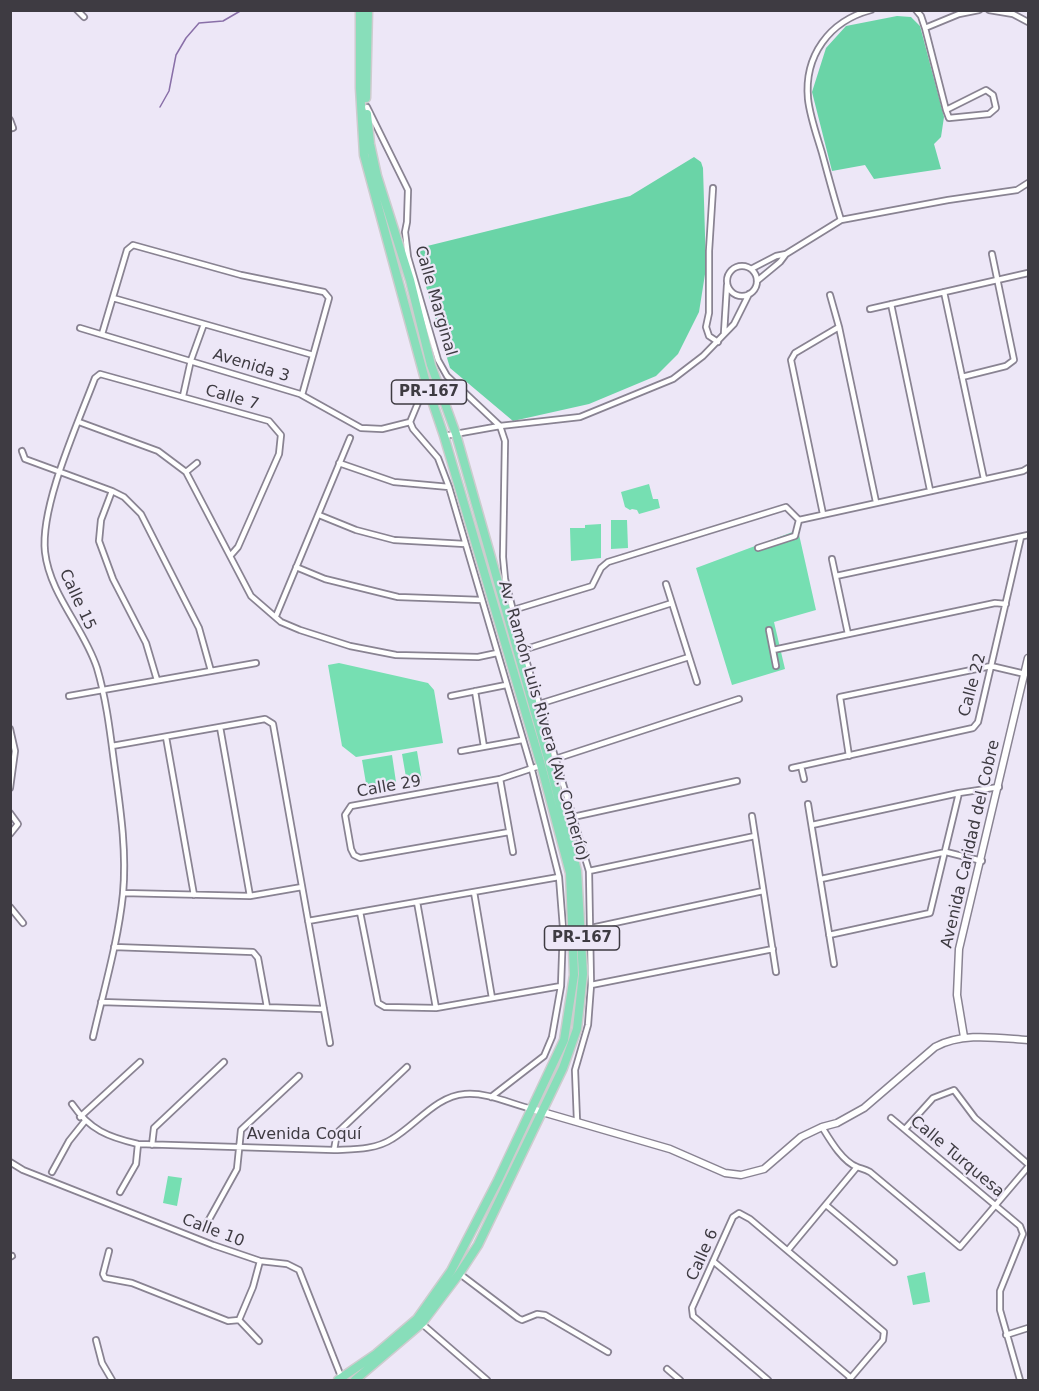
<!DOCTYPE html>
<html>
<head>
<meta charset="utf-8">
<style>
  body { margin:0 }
  #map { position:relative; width:1039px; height:1391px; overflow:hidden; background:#ede7f7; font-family:"DejaVu Sans",sans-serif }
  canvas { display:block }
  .frame { position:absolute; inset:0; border:12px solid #3e3b42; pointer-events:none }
</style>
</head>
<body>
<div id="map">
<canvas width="1039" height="1391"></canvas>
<div class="frame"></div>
</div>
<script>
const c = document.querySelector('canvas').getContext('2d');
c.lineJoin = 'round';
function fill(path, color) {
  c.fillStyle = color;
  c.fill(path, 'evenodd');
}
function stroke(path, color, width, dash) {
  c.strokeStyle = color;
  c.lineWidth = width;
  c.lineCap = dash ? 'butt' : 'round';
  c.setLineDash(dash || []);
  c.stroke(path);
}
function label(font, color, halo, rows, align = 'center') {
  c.font = font + ' "DejaVu Sans",sans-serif';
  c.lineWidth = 4.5;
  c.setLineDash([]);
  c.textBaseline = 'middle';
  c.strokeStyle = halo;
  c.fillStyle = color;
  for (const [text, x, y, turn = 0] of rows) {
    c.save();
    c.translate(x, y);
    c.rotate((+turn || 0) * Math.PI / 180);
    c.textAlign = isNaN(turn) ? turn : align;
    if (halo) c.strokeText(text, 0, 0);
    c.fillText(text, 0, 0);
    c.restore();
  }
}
fill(new Path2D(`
  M649,484l4,15h5l2,9 -21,6 -2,-4 -5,-1 -2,1 -5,-3 -4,-15z
  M611,520h16l1,28 -17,1z
  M601,524v34l-30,3 -1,-33h15v-3z
  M798,530l18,80 -42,12 11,47 -53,16 -36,-117z
  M339,663l89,20 6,7 9,53 -87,14 -14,-11 -14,-81z
  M417,751l5,30 -15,2 -5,-29z
  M392,755l4,27 -4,3 -25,4 -5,-29z
  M168,1176l14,2 -5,28 -14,-3z
  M925,1272l5,30 -17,3 -6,-29z`), '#76dfb2');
fill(new Path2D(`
  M897,16l14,1 9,9 24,91 -3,20 -7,7 7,25 -67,10 -9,-14 -33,6 -20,-79 14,-44 20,-22z
  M694,157l7,5 2,6 3,100 -7,44 -21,42 -22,22 -67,28 -76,17 -63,-53 -35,-119 215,-53z`), '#6ad4a7');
stroke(new Path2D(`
  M160,107l9,-16 7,-36 10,-17 13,-15 24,-2 19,-11`), '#896fa8', 1.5);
const minor = new Path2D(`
  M77,10l7,7
  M916,10l5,6 4,12 21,82 3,8 40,-4 7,-6 -3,-13 -7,-5 -40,20
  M989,10l24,4 15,8
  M925,28l34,-14 20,-4
  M367,107l41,83 -1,32 -2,10 3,25 30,103 9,16 53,50 5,15 -2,116 2,22 18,71 66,221 2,114 -3,40 -13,45 2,51
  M10,120l3,8
  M713,188l-4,63v62l-3,14 3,9 9,6
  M841,220c-7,-22 -13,-45 -19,-67 -5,-17 -12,-36 -14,-54 -4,-43 21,-78 63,-89
  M727 281a15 15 0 1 1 30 0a15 15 0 1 1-30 0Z
  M751,269l25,-13 10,-2 55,-34 107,-20 69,-10 11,-7
  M757,281l23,-19 6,-8
  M944,292l40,187
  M830,295l9,32 37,175
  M113,298l200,57
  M891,304l39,186
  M870,309l158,-36
  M80,328l220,66 61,34 21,1 28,-7
  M724,333l3,-48
  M102,334l25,-84 6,-5 108,30 83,17 5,6 -27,97
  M962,377l44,-11 8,-6 -22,-106
  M183,396l8,-36 13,-36
  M79,422l79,29 28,21 65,124 30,26 19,8 50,16 46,9 82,2 19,-4
  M410,422l3,7 25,29 11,29 83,283 27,107 4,51 -2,58 -9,51 -8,19 -53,41
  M410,422l15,-36
  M444,436l56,-10 80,-9 93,-38 30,-23 31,-32 15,-30
  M22,451l3,8 87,32 12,6 17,17 58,114 12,43
  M339,463l55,19 55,5
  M186,472l11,-9
  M112,491l-11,29 -2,21 14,38 33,64 11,37
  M823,514l-32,-154 4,-7 44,-26
  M319,515l37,15 38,10 71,4
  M758,548l37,-12 4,-16
  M832,559l16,75
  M296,567l29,12 73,18 84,3
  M836,576l192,-41
  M666,584l31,98
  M513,610l79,-24 9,-18 7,-6 178,-55 13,13 224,-49 5,-3
  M276,616l74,-178
  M769,630l7,36
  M523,650l149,-47
  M773,650l222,-47 11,1
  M475,691l9,56
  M69,696l187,-33
  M451,696l55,-11
  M539,704l150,-47
  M220,727l30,169
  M10,729l5,22 -5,37
  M166,737l28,158
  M112,746l153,-27 8,5 57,319
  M461,751l61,-11
  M849,756l-9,-59 151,-31 34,8
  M555,759l184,-60
  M801,766l3,13
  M792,768l181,-40 5,-6 43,-185
  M500,779l13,73
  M808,804l26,160
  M10,813l8,11 -8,10
  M752,816l24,156
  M573,817l164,-36
  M812,825l147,-32 40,-6
  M509,832l-149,26 -6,-3 -3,-6 -6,-34 6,-9 149,-27 42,-14
  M589,871l166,-35
  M821,879l125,-27 36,9
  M474,892l18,106
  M123,893l127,3 52,-9
  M417,902l19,106
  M10,907l13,16
  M360,912l18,91 7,4 51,1 125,-22
  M308,921l251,-44
  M591,928l172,-37
  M829,935l101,-22 29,-120
  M114,947l139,5 5,6 9,49
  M591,985l182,-36
  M101,1002l223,7
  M93,1037c11,-48 25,-95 30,-143 4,-44 -3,-88 -9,-132 -4,-31 -8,-64 -17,-94 -13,-40 -47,-73 -52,-116 -5,-46 33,-129 50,-174l5,-4 169,47 12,14 -2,19 -41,93 -7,8
  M72,1104c18,26 36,33 66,40l196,6c19,-1 41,0 58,-11 24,-14 44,-43 73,-45 22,-2 46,10 67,15
  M80,1117l60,-55
  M891,1118l129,108 3,8 -23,57v19l20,70
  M822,1127c8,13 20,34 35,40 5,2 8,2 13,5l90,75 68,-80
  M905,1129l28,-31 21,-8 21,28 53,46
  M152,1145l2,-17 70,-66
  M334,1150l3,-17 70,-66
  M10,1162l13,8 190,75 47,16 27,3 12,6 43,109
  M52,1172l17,-31 16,-20
  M120,1192l16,-28 2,-20
  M826,1205l68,57
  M206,1225l31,-56 4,-39 58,-54
  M788,1250l69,-83
  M109,1251l-6,23 2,4 27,5 96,38 11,-1 14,-33 7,-26
  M10,1257l2,-1
  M713,1261l138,117
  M460,1274l58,44 4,2 15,-6 8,1 63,37
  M239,1320l20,21
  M421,1323l66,57
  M1006,1335l22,-7
  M96,1340l6,23 10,17
  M667,1369l13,11
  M768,1380l-75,-64 -1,-8 41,-91 6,-4 11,6 134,113 -1,8 -34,40`);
const tertiary = new Path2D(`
  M964,1037l-7,-42 2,-46 69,-291
  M532,1109l138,40 55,24 16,2 23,-6 37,-32 21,-10 15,-4 27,-15 71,-61c28,-15 62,-9 93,-7`);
const trunk = new Path2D(`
  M366,98l2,-88
  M338,1380l38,-26 41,-35 34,-48 47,-91 66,-140 10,-65 -4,-102 -29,-108 -97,-329 -18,-53 -62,-228 -4,-67v-78
  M355,1380l67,-57 37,-49 19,-29 85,-177 14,-39 6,-55 -6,-103 -28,-109 -93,-328 -25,-69 -21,-85 -33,-104 -7,-32 -3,-30`);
stroke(minor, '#898392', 8);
stroke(tertiary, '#898392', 9);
stroke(trunk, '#cdccce', 11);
stroke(minor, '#fff', 4.5);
stroke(tertiary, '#fff', 6);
stroke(trunk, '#88deba', 8);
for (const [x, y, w] of [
  [429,392,75],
  [582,938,75]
]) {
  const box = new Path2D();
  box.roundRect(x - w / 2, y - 12, w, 24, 4.5);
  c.fillStyle = '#ede7f7';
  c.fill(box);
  stroke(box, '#3e3b42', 1.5);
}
label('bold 15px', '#3e3b42', null, [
  ["PR-167",429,392],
  ["PR-167",582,938]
]);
label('16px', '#3e3b42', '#ede7f7', [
  ["Calle Marginal",435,301,74],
  ["Avenida 3",251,366,17],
  ["Calle 7",232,398,16],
  ["Calle 15",77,600,65],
  ["Calle 22",973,685,-75],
  ["Av. Ramón Luis Rivera (Av. Comerío)",543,721,74],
  ["Calle 29",389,787,-10],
  ["Avenida Caridad del Cobre",971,844,-77],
  ["Avenida Coquí",304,1135],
  ["Calle Turquesa",957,1157,40],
  ["Calle 10",213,1231,21],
  ["Calle 6",703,1255,-66]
]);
</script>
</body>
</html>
